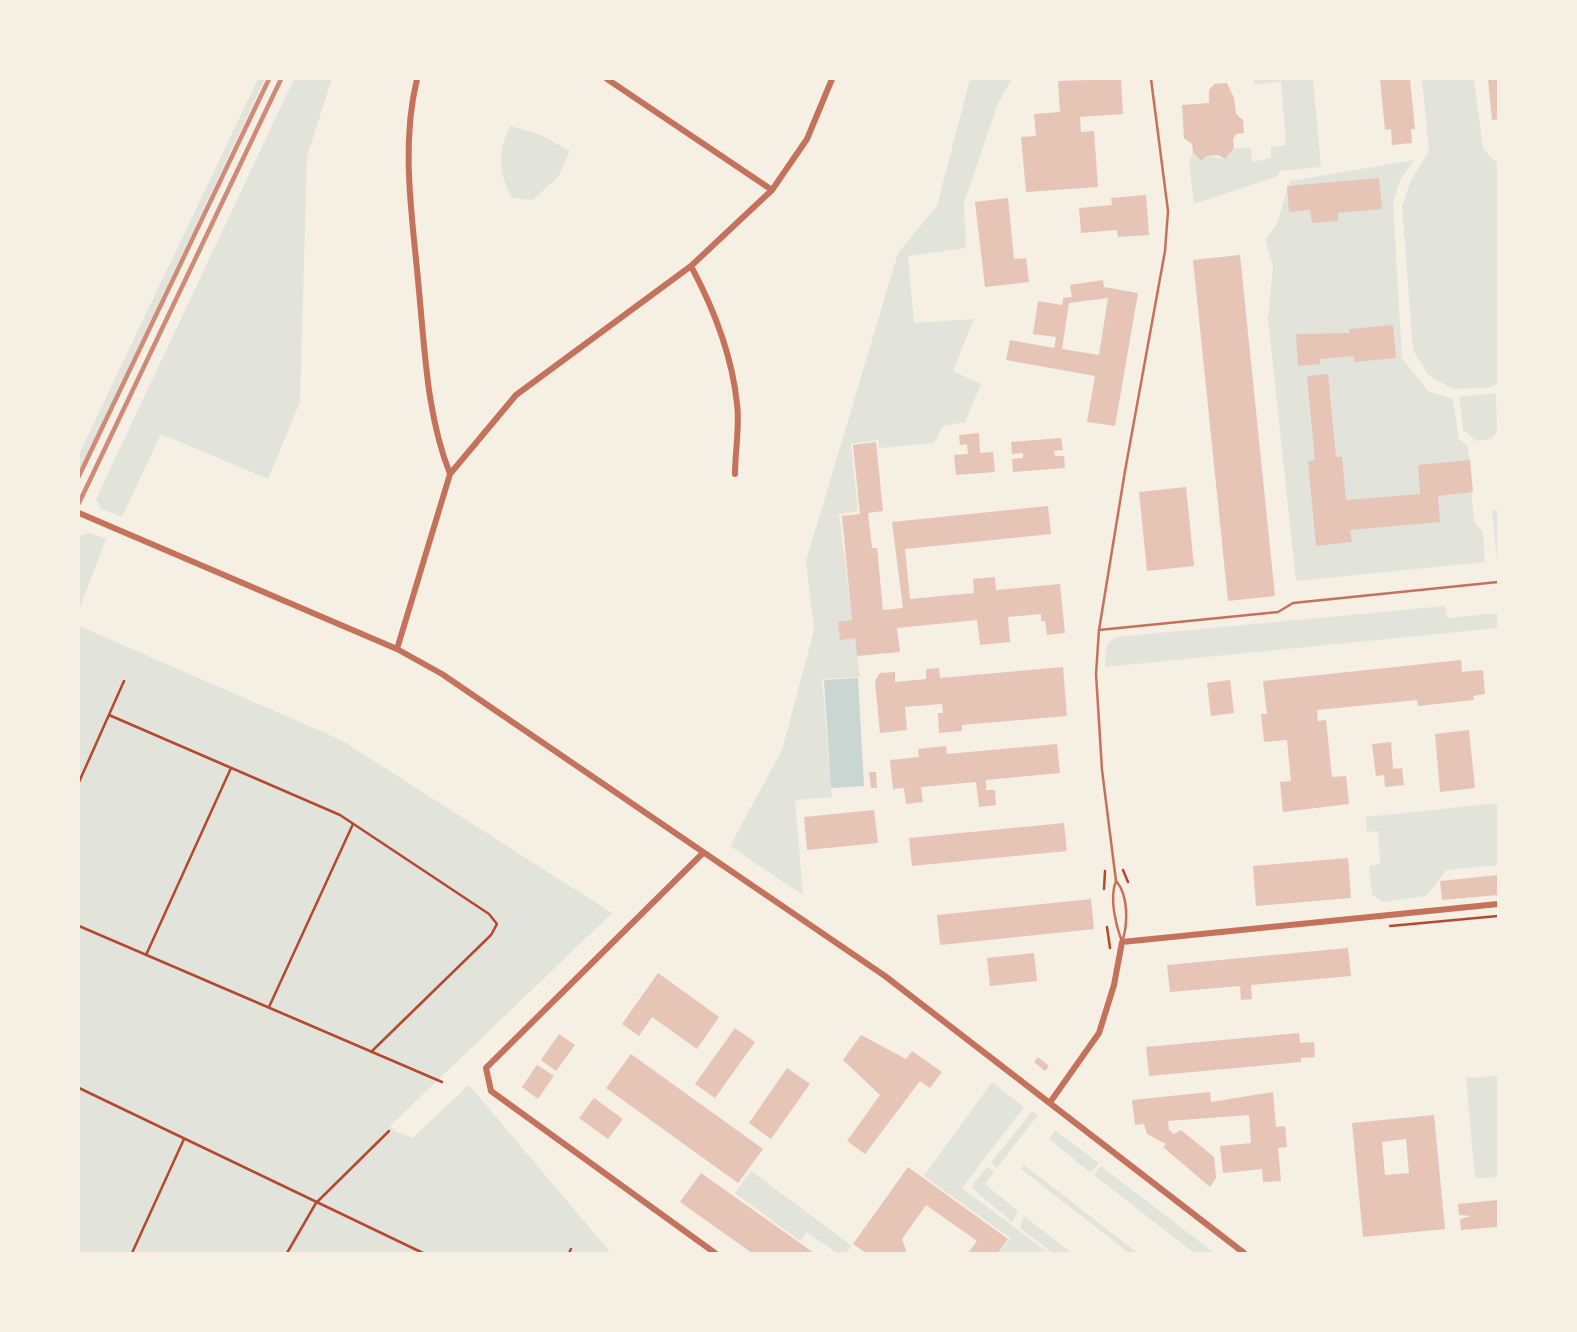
<!DOCTYPE html>
<html>
<head>
<meta charset="utf-8">
<style>
  body { margin:0 }
  #map { position:relative; width:1577px; height:1332px; overflow:hidden; background:#f6efe4; font-family:"Archivo Narrow",sans-serif }
  canvas { display:block }
  .frame { position:absolute; inset:0; border:80px solid #f6efe4; pointer-events:none }
</style>
</head>
<body>
<div id="map">
<canvas width="1577" height="1332"></canvas>
<div class="frame"></div>
</div>
<script>
const c = document.querySelector('canvas').getContext('2d');
c.lineJoin = 'round';
function fill(path, color) {
  c.fillStyle = color;
  c.fill(path, 'evenodd');
}
function stroke(path, color, width, dash) {
  c.strokeStyle = color;
  c.lineWidth = width;
  c.lineCap = dash ? 'butt' : 'round';
  c.setLineDash(dash || []);
  c.stroke(path);
}
fill(new Path2D(`
  M258,79h7l-186,393v-18z
  M294,79h38l-25,77 -7,246 -32,77 -107,-45 -39,83 -21,-8 -5,-10z
  M970,79h42l-14,24 -34,100 2,45 -58,8 6,67 60,-4 -21,52 28,13 -16,38 -22,4 -9,17 -55,5 -1,-8 -27,4 7,67 -19,3 21,163 -38,2 10,118 -37,3 8,95 -73,-49 52,-96 32,-120 -8,-69 92,-308 39,-47z
  M1254,79h59l8,88 -41,4 -2,5 -84,28 -5,-42 4,-9 9,8 4,-5 19,3 9,-11h17l1,14 19,-4v-11l15,-2 -5,-63 -27,2z
  M1422,79h52l9,70 15,15v220l-10,4 -35,1 -25,-14 -15,-25 -11,-144 8,-24 19,-31z
  M510,126l31,9 29,16 -12,26 -25,23 -21,-2c-14,-26 -15,-45 -2,-72z
  M1414,160l-14,20 -7,23 9,155 26,33 25,8 6,40 9,8 6,75 9,10 2,30 -189,19 -28,-262 5,-53 -8,-27 12,-15 13,-43z
  M1496,393l1,39 -6,7 -15,2 -13,-11 -4,-33z
  M1492,510h6v62z
  M90,533l16,6 -27,71v-74z
  M1445,606l2,12 51,-5v15l-393,39c1,-12 -1,-24 11,-30z
  M79,626l262,114 271,173 -222,213 5,5 17,7 57,-53 142,168h-532z
  M1498,803v62l-51,5 -21,26 -42,6 -12,-7 -3,-29 11,-2 -2,-33 -11,1 -1,-15z
  M1498,1076v101l-23,1 -9,-100z
  M992,1082l32,25 -62,81 87,65h-49l10,-15 -86,-62z
  M1032,1111l6,4 -41,53 -6,-5z
  M1055,1130l44,33 -8,10 -42,-34z
  M1024,1165l114,88h-9l-108,-84z
  M1101,1166l112,86 4,1h-23l-100,-78z
  M987,1167l7,5 -9,12 33,27 -6,11 -41,-35z
  M751,1171l101,75 -6,7h-9l-30,-21 -7,9 -65,-48z
  M1024,1216l48,37h-19l-33,-25z`), '#e2e4dc');
fill(new Path2D(`
  M858,678l6,108 -33,2 -7,-108z`), '#c9d6d2');
fill(new Path2D(`
  M1121,79l2,35 -43,3 1,15 13,-1 4,56 -72,5 -5,-55 15,-1 -2,-22 26,-2 -2,-31z
  M1380,79h30l5,50h-4l1,14 -20,2 -1,-16 -6,1z
  M1488,79h10v40l-6,1z
  M1227,83l7,15 2,16 7,6 1,13 -8,1 -3,5 1,9 -9,11 -7,-4 -12,1 -4,5 -9,-8 -1,-9 -8,-6 -2,-33 27,-2v-13l5,-6z
  M1379,178l3,31 -44,4v8l-26,2 -2,-13 -21,2 -2,-26z
  M1146,195l3,40 -31,2 -1,-7 -36,3 -2,-25 33,-3 -1,-7z
  M1008,198l6,61 12,-1 3,24 -44,5 -10,-85z
  M1240,255l35,341 -47,5 -35,-341z
  M1103,280l1,7 34,6 -23,133 -28,-4 8,-46 -89,-16 4,-20 44,8 2,-11 -23,-3 5,-33 24,4 1,-7 9,-1 -2,-12zM1108,298l-9,57 -37,-6 7,-46z
  M1393,325l3,33 -42,4v-6l-34,3v5l-22,2 -2,-32 54,-1 -1,-4z
  M1328,374l8,83h6l4,43 74,-6 -2,-29 52,-5 3,32 -35,4 2,26 -90,8 2,12 -36,4 -8,-85 7,-1 -8,-84z
  M979,433l1,20 13,-1 2,20 -39,3 -2,-20 14,-1 -1,-10 -7,1 -1,-10z
  M1061,438l2,12 -9,1 1,5h9l1,12 -52,4 -1,-13 11,-1v-5l-11,1 -1,-12z
  M876,442l7,69 -15,2 4,35h5l6,62 20,-2 -11,-86 156,-16 3,28 -146,15 5,50 64,-6 -1,-14 22,-2 1,13 64,-6 5,49 -18,2 -2,-14h-4v-7l-33,3 2,25 -30,3 -3,-25 -80,8 3,24 -43,4 -2,-18 -15,2 -2,-18 14,-2 -10,-104 18,-2 -7,-69z
  M1186,487l8,79 -47,5 -8,-79z
  M1461,660l1,12 21,-2 2,24 -12,2 1,4 -56,6 -1,-6 -100,10 1,11 8,-1 6,57 14,-1 3,28 -66,8 -3,-30 11,-1 -4,-41 -23,2 -3,-28h6l-4,-33z
  M1063,667l4,49 -105,9v6l-23,2 -1,-20h5l-1,-9 -37,3 2,23 -27,3 -5,-52 5,-8 15,-1v10l31,-3v-10l13,-1 1,10z
  M1230,680l4,33 -23,3 -4,-33z
  M1469,730l6,58 -35,4 -5,-58z
  M1391,742l2,27 9,-1 2,17 -19,2 -1,-12 -8,1 -4,-32z
  M1057,744l3,29 -74,7v10h9l1,15 -17,2 -3,-25 -55,5 2,15 -17,2 -2,-16 -11,1 -3,-29 29,-3 -1,-8 28,-3 1,8z
  M869,772h7l1,16h-6z
  M874,810l4,33 -71,7 -3,-33z
  M1064,823l3,28 -155,15 -3,-28z
  M1348,858l3,40 -95,8 -3,-40z
  M1498,875v20l-56,5 -2,-19z
  M1091,899l3,30 -154,16 -3,-30z
  M1348,948l3,28 -100,9 1,14 -11,1 -1,-14 -70,6 -3,-27z
  M1034,953l3,28 -47,5 -3,-28z
  M658,973l61,44 -22,32 -45,-32 -13,19 -17,-12z
  M735,1028l20,14 -40,56 -20,-14z
  M1299,1033l1,10 14,-1 1,15 -14,1v4l-152,14 -3,-29z
  M559,1034l16,11 -19,26 -15,-11z
  M861,1035l45,24 6,-8 30,21 -12,16 -10,-7 -55,73 -18,-13 33,-46 -37,-35z
  M631,1054l132,95 -25,34 -132,-95z
  M1038,1057l11,9 -4,5 -11,-9z
  M537,1065l17,11 -16,23 -16,-12z
  M787,1068l23,16 -39,55 -22,-16z
  M1210,1092l1,10 62,-10 3,35 9,-1 2,21 -9,1 3,33 -18,1 -1,-13 -39,4 -3,-27 31,-3 -2,-28 -81,6 1,9 5,4 7,-4 33,27 2,21 -6,9 -47,-40 3,-3 -19,-10 -3,-10 -9,1 -3,-25z
  M594,1098l29,21 -15,20 -29,-21z
  M1434,1115l11,114 -82,8 -11,-114zM1406,1139l3,34 -24,2 -3,-33z
  M908,1167l100,72 -10,14h-30l9,-12 -51,-36 -24,34 5,14h-41l-13,-9z
  M701,1173l113,80h-62l-72,-51z
  M1498,1200v27l-37,3 -1,-11 11,-3 -12,-1 -1,-11z`), '#e6c5b7');
stroke(new Path2D(`
  M109,715l231,100 149,99 8,10 -6,11 -120,117
  M79,782l45,-101
  M1123,870l5,12
  M1104,889l1,-18
  M79,926l363,156
  M1390,926l108,-10
  M1107,927l3,21
  M146,955l85,-187
  M269,1007l84,-183
  M79,1088l344,165
  M132,1253l52,-114
  M287,1253l29,-50 73,-72
  M569,1253l2,-4`), '#b5482f', 2.5);
stroke(new Path2D(`
  M1099,630l179,-18 15,-9 205,-21
  M1117,882c11,14 11,40 6,57
  M1122,942c-6,-16 -13,-44 -6,-61l-14,-111 -6,-96 3,-44 26,-159 40,-220 3,-40 -17,-132`), '#c5725c', 2.5);
stroke(new Path2D(`
  M417,79c-17,69 -4,141 2,212 6,61 8,125 31,183
  M607,79l165,111
  M691,266c23,43 41,88 46,138 3,22 -2,47 -2,70
  M79,513l318,136 45,25 443,302 359,277
  M397,649l53,-175 66,-79 175,-129 81,-76 35,-51 25,-60
  M703,853l-217,215 5,23 224,162
  M1051,1101l48,-68 15,-48 8,-43 376,-38`), '#c5725c', 6);
stroke(new Path2D(`
  M79,476l190,-397
  M79,503l202,-424`), '#cf8b77', 4.5);
</script>
</body>
</html>
